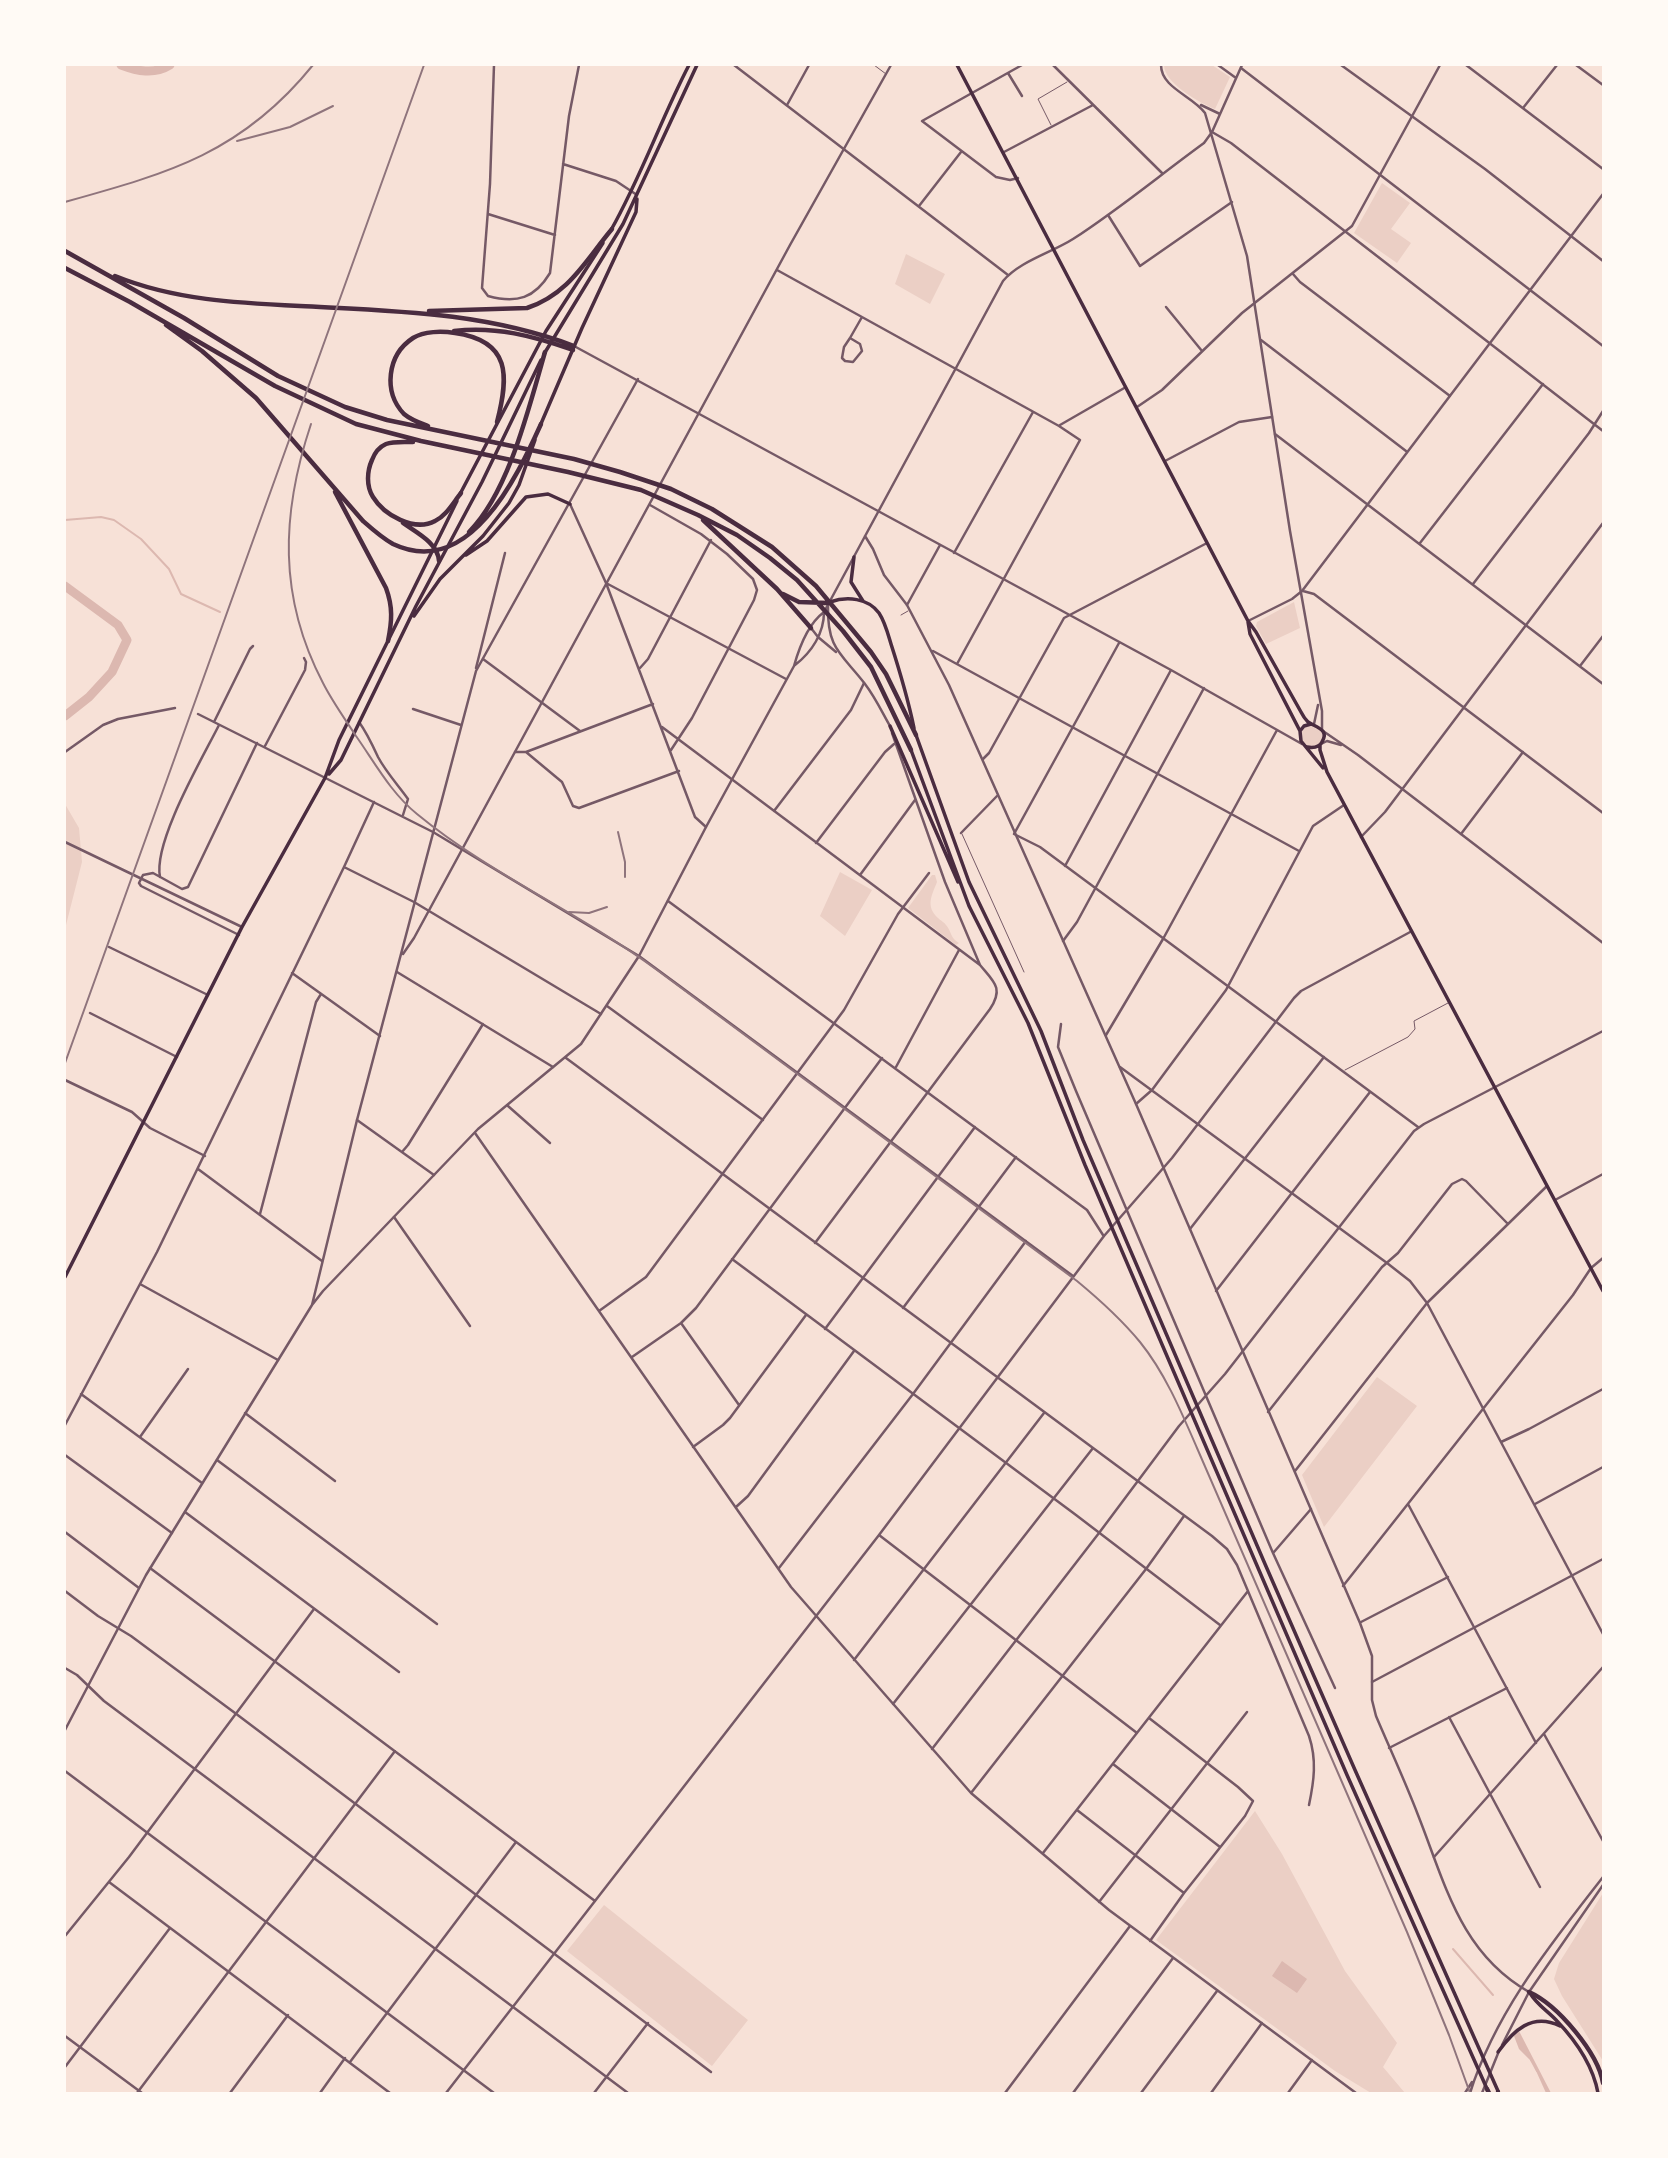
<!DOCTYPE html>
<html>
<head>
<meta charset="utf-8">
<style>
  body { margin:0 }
  #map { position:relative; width:1668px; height:2158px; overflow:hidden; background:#f7e1d7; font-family:Figtree,sans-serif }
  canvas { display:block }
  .frame { position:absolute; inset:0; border:66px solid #fffaf5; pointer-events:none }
</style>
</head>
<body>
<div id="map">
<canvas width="1668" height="2158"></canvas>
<div class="frame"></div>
</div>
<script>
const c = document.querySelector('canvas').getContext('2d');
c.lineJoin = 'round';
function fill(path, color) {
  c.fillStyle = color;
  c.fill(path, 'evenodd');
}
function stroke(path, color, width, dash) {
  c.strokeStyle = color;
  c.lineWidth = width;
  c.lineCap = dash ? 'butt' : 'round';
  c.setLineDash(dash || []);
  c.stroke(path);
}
fill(new Path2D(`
  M1164,65h48l18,12 -15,32c-15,-6 -51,-26 -51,-44z
  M1382,183l28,20 -19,26 20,14 -14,20 -43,-30z
  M906,254l39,20 -15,30 -35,-20z
  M1294,602l6,26 -34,16 -10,-18 1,-4z
  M1300 736a12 12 0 1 1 24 0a12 12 0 1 1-24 0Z
  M65,804l14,24 3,34 -17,67z
  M840,872l32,18 -27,46 -25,-20z
  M932,875h3l2,7c-5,13 -12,24 1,36 2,2 7,5 8,7 6,7 4,13 13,18l-3,2 -48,-37z
  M1377,1377l40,29 -93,121 -22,-52z
  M1255,1811l27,43 63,117 52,72 -14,24 22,26h-34l-36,-22 -179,-131z
  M1603,1893v168l-41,-65 -8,-17 5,-16z
  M604,1905l144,115 -36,46 -145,-115z`), '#ebcfc5');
fill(new Path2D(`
  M1282,1961l25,18 -10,14 -25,-17z
  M1519,2031l32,62h-5l-14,-31 -13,-13 -5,-13z`), '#dcb8b0');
stroke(new Path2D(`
  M65,520l36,-3 13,3 27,19 28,30 12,25 39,18
  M1453,1949l40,46
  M1531,2060l6,11`), '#dcb8b0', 2);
stroke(new Path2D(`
  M121,65c16,6 33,10 49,0
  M65,586l53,39 9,15 -15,32 -23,25 -24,19`), '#dcb8b0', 9);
stroke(new Path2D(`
  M874,65l12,9
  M1051,125l-13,-26 29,-17
  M901,615l7,-4
  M962,834l62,138
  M1345,1070l63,-33 7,-8 -1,-8 34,-18`), '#755966', 1);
stroke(new Path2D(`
  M494,65l-4,119 -8,104 6,8c29,8 47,2 62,-23l19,-157 10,-51
  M734,65l274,210
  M1053,65l109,108
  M1341,65l144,104 118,92
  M1466,65l137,104
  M1576,65l27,20
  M1241,68l362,278
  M1008,73l14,23
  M1523,108l34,-43
  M1212,132l19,11 372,288
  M1004,152l89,-47
  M563,164l53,17 21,14
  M1018,178l-8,2 -14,-3 -74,-56 100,-56
  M919,206l42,-54
  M488,214l67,21
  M1108,215l32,51 92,-64
  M777,270l282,156 21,14 -123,224
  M1293,274l7,8 150,114
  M1166,307l36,44
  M850,338l10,6 2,7 -9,11 -8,-1 -3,-3 2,-11z
  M850,338l12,-21
  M1261,340l145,111
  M574,346l597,324 131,74
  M1137,407l25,-17 80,-77 110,-87 88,-161
  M1060,425l66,-38
  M1275,434l328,250
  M1165,461l74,-39 33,-5
  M570,504l36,79 89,234 11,10
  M650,505l51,29 26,20 26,25 4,11 -3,10 -62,118 -21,32
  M1420,543l123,-159
  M954,553l79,-141
  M606,583l180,96
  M1473,584l116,-151 14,-22
  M1303,591l11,3 289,219
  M907,605l33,-60
  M1248,621l44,-22 10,-8 301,-397
  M1119,643l-105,191 26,13 378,280
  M933,651l366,200
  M483,659l97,72
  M1580,666l23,-30
  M476,668l29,-115
  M640,668l8,-9 63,-119
  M413,709l48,16
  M198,714l235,118 206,124 434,320
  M214,722l36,-73 3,-3
  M359,722c8,11 13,22 19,35 8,15 20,28 30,42l-5,16
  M662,727l318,238c14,17 24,23 10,44l-175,234
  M892,733l53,149 35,83
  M265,746l40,-76 1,-8 -2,-4
  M65,752l38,-27 15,-6 57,-11
  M515,752h11l127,-48
  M526,752l36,30 11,24 6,2 100,-37
  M983,759l6,-6 75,-135 143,-75
  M774,811l77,-101 13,-27
  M961,833l36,-37
  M1461,834l62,-82
  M1361,837l24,-25 218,-289
  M65,842l177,85
  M816,843l69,-91 9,-8
  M1065,866l106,-196
  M344,867l70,35 187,112
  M860,875l55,-75
  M160,877c-7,-35 42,-118 59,-152
  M668,901l419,309 16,25
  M239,935l-98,-49 -2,-3 4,-8 10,-2 29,16 6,-2 69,-144
  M1063,941l14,-19 127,-234
  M109,947l99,48
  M397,972l156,95
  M292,973l88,63
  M607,1006l156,114
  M90,1013l87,44
  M1061,1024l-3,23 18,44 197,462 62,135
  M1106,1035l57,-96 114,-209
  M566,1058l646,478 15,13 10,16 72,171c8,24 5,45 0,69
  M896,1067l63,-117
  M1120,1067l267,196 23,18 17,22 176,331
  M65,1080l67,32 18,16 55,28
  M1136,1104l16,-14 74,-100 87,-164 31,-21
  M508,1106l42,37
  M357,1120l77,55
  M475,1133l316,454 180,206 138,117 247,183
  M402,1152l6,-7 75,-121
  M198,1169l124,92
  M1555,1200l48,-26
  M260,1214l56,-212 5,-8
  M394,1217l76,109
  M1190,1229l134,-172
  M732,1259l344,256 144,110
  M140,1284l138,76
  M1216,1291l154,-199
  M903,1308l113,-151
  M599,1311l47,-34 198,-267 54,-96 31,-41
  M681,1323l58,82
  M825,1329l150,-202
  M632,1357l49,-34 15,-15 186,-250
  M81,1394l121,89
  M1268,1412l114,-145 16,-14 54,-69 10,-5 4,2 41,42
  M245,1413l90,68
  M65,1425l92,-173 187,-385 30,-65
  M140,1437l48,-68
  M1501,1442l28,-13 74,-40
  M693,1447l30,-22 7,-7 76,-103
  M65,1455l107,78
  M217,1460l220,164
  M1295,1471l132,-168 120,-117
  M1408,1504l128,239
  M1535,1504l68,-37
  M736,1507l12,-11 106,-145
  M185,1512l214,160
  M65,1532l74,56
  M879,1535l258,198
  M1274,1552l37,-43
  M150,1568l445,333
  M779,1568l134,-174 113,-153
  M1343,1586l230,-291 18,-27 12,-10
  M65,1591l33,25 33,20 104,77 476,359
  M1361,1622l87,-45
  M854,1660l190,-247
  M65,1668l12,7 27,26 524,392
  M1372,1682l231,-123
  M893,1704l200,-256
  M1449,1717l91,170
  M1149,1718l89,69 15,14 -8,15 -61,77 -34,48
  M1544,1734l59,107
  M1389,1748l118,-60
  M932,1749l167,-216 80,-107 46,-52 189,-243 10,-7 179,-93
  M1113,1764l107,83
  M65,1771l429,322
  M971,1793l175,-224 38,-53
  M1077,1810l107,83
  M1043,1853l205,-262
  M1434,1857l169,-190
  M109,1882l281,211
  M1099,1902l148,-190
  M65,1936l64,-79 185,-248
  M65,2036l77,57
  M350,2062l166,-220
  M65,2067l105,-139
  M137,2093l258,-342
  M230,2093l58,-78
  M320,2093l25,-35
  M446,2093l433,-558 225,-299 68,-78 122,-160 7,-7 111,-60
  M594,2093l54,-70
  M1005,2093l125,-167
  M1073,2093l100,-135
  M1141,2093l76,-102
  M1211,2093l51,-70
  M1288,2093l24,-33`), '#755966', 2.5);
stroke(new Path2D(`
  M1161,65c0,23 32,31 44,48l42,143 43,275 32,180v18
  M1218,65l18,13
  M787,105l22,-40
  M1201,105l19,9
  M865,536l8,13 11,26 23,30 42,80 187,419 224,519 12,33v44l4,16c14,33 29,65 42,99 27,68 42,138 111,177
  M828,606c-1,43 13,47 37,78 10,13 17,28 25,42
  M811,628l7,9 18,15
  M795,665c17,-13 29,-32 29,-53
  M1314,724l4,-19
  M1323,731l35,24 245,188
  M1321,744l6,-3 14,4
  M403,954l11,-16 376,-693 101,-180
  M312,1305l11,-14 155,-162 103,-85 58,-88 67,-129 88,-161c5,-18 14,-42 30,-54l179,-331c17,-20 48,-28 70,-42 45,-29 87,-64 131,-96l8,-11 30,-67
  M65,1730l81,-155 166,-270 45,-185 119,-449 162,-292
  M1502,2045l27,-53 74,-107
  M1465,2093l7,-11
  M1470,2093c26,-82 81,-149 133,-216
  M1482,2093l17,-42`), '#755966', 2.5);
stroke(new Path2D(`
  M957,65l291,556 8,11 45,80c1,2 5,8 7,10 7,5 22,7 14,20 -3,6 -9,6 -15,5
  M1248,622l2,12 50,97 1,10 22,27
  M1300,731l4,-5 7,-2
  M1320,745v5l7,22 276,519`), '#4a2c40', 3.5);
stroke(new Path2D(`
  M611,230c30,-53 50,-111 78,-165
  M544,354l79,-130 74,-159
  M540,426l42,-98 54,-116 1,-13
  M460,494l86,-163 57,-88
  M466,555l21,-14 39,-44 22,-3 22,10
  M414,616l26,-37 43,-43 26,-33 10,-18 16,-45
  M329,774l12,-14 75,-154 66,-124 59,-122
  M65,1277l177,-350 83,-149 14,-38 118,-239`), '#4a2c40', 3.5);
stroke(new Path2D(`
  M854,557l-3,25 12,19
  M830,602c17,-6 38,-4 49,11 6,9 9,21 12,31 9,28 17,55 23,84
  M890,726l68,156
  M916,735l53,147 72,149 42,109 182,424 90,206 143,321
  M911,750l58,156 59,117 57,142 103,240 159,370 141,316
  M1530,1993c7,12 18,18 27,28 19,20 36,45 41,72
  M1498,2052c15,-21 34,-40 62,-26`), '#4a2c40', 3.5);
stroke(new Path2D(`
  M65,251l119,67 94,58 67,31 42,13 187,39 46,13 51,17 41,20 60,38 44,39 55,66 15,22 30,61
  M65,268l65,34 145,84 81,38 65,17 147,31 73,18 57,25 39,20 33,23 27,22 46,51 28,36 40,83
  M115,276c59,24 122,27 185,30 94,5 184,6 274,40
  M429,311l98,-3c42,-14 58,-47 85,-79
  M166,325l36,26 54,47 107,123c9,8 19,17 30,23 76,36 124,-67 148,-120
  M454,331c42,-5 79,5 119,19
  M428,426c-8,-3 -17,-6 -24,-12 -21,-22 -17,-59 9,-76 11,-7 29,-7 42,-5 56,8 54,43 42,89
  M413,442c-8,0 -19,-1 -27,2 -7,3 -11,8 -14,16 -5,11 -6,26 1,37 11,18 41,35 62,24 11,-5 18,-18 26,-28
  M335,492l51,96c7,19 6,33 2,53
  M703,520l74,69 34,39
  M403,523c14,10 35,20 36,38
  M469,532c40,-40 60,-125 76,-180
  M783,594l16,8 29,1
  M1529,1992c29,13 69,61 74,91
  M1487,2089l2,4
  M1498,2092v1`), '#4a2c40', 4.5);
stroke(new Path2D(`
  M237,141l53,-14 43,-21
  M65,202c104,-29 177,-49 248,-137
  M311,424c-30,90 -33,173 12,259 9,18 22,36 33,53 19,27 35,57 61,78 74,61 163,99 240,156 140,104 280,207 420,311 23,19 44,38 63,61 25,31 41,69 57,106l210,484 42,103 21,58
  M618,832l7,30v15
  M569,912l20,1 18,-6
  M65,1063l359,-998`), '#8f747c', 2);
</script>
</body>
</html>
